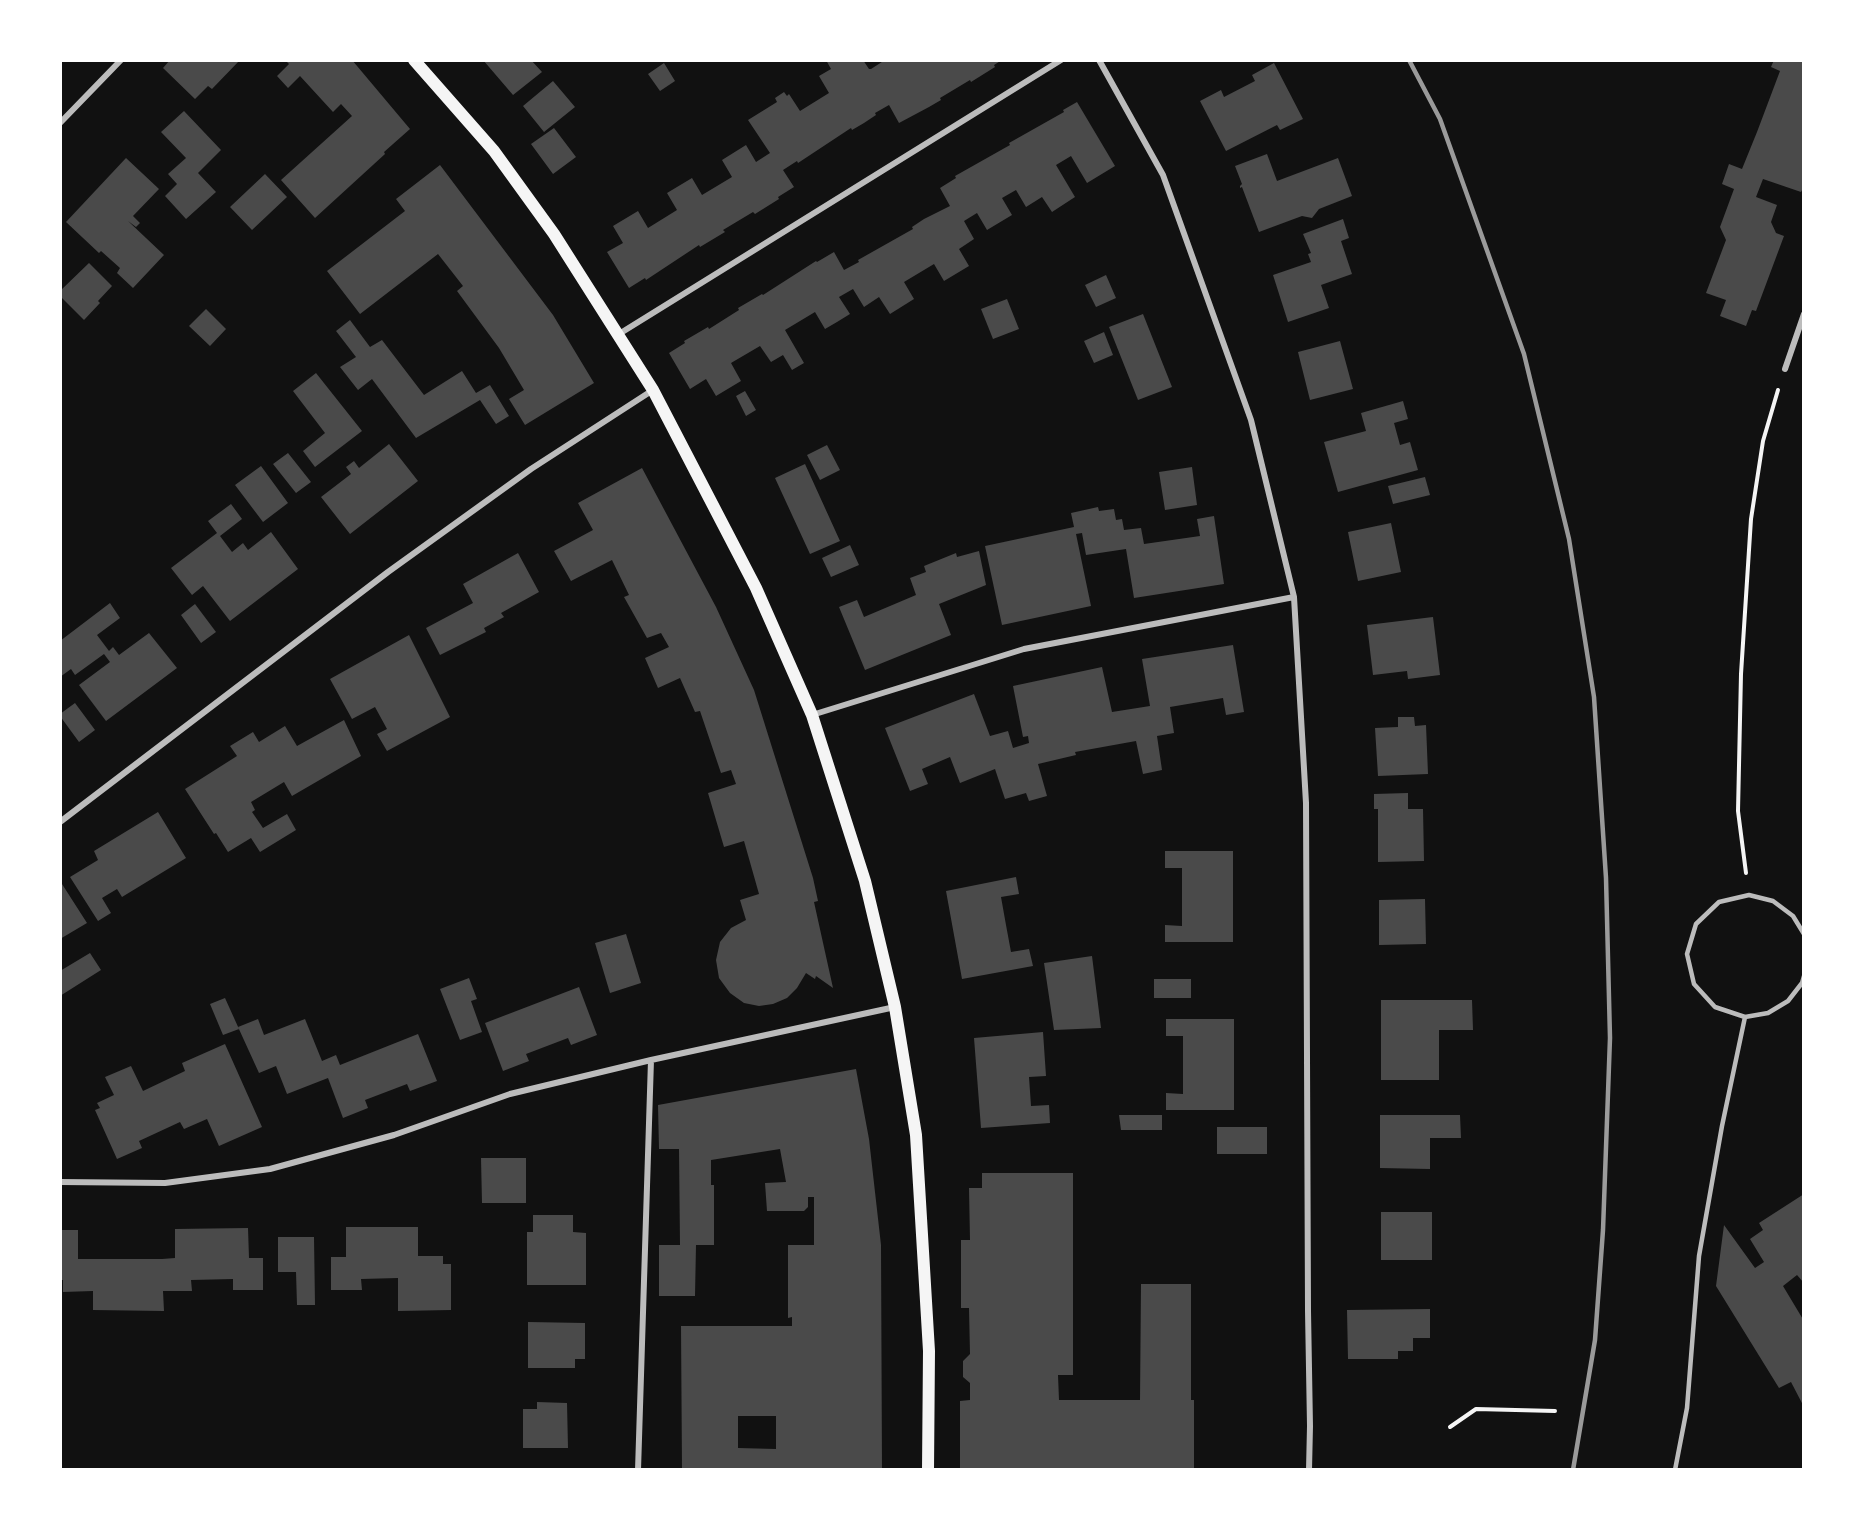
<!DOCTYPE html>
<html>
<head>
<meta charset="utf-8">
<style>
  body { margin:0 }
  #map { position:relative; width:1864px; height:1530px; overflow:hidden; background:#111; font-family:"Noto Sans",sans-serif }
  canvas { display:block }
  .frame { position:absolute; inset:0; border:62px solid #fff; pointer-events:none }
</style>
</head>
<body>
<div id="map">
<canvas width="1864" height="1530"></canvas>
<div class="frame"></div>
</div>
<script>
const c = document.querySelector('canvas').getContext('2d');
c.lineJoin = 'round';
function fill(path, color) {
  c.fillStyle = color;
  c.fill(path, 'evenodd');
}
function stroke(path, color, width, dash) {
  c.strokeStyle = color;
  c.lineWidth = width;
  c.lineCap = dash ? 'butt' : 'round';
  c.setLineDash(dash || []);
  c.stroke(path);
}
fill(new Path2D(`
  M170,60h70l-28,29 -4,-3 -13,13 -32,-31z
  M285,60h67l58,69 -26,23 1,2 -70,64 -34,-38 71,-64 -11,-12 -8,8 -33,-36 -12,12 -11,-12 12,-12z
  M483,60h48l11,12 -29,23z
  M826,60h37l6,9h2l14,-9h33l1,2 4,-2h79l-8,5 1,2 -24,15 -1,-2 -30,18 1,2 -12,7 -30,16 -10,-18 -14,8 1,2 -12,8 -12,7 -1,-2 -53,35 -1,-2 -14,9 11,17 -16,10 1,2 -24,15 -2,-2 -30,18 2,2 -25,15 -1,-2 -53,35 -1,-2 -16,10 -22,-36 16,-9 -10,-17 25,-15 10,17 29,-18 -10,-17 25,-15 10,17 30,-18 -10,-17 24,-15 10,17 14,-9 -22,-33 29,-18 -2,-4 9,-6 3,4 2,-2 11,17 29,-18 -10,-17 12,-7z
  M1774,60h30v126l-3,6 -38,-13 -7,18 21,8 -6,17 5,11 8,3 -28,75 -4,-1 -6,16 -26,-10 6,-16 -20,-7 20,-53 -6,-13 14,-38 -12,-5 7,-20 13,5 15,-37 23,-61 -9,-4z
  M664,63l11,18 -15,10 -12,-17z
  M1274,63l29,56 -23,11 -3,-5 -51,26 -26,-50 21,-11 3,7 31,-16 -3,-6z
  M553,81l22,26 -31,25 -21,-26z
  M1077,102l38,64 -28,17 -16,-27 -15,9 19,32 -23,15 -10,-15 -16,10 -10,-17 -14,8 10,17 -25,15 -10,-17 -13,8 10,18 -15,10 10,17 -25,15 -10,-17 -30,18 10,17 -24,15 -11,-17 -15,10 -11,-18 -14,8 11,17 -13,8 -12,7 -10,-17 -30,18 19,33 -12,7 -9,-15 -12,7 -11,-16 -29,17 10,18 -25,15 -10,-17 -16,10 -21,-36 16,-10 -1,-2 24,-14 1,2 30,-19 -1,-2 24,-14 1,1 53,-34 1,1 17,-10 10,18 15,-8 -1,-2 55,-31 -1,-2 12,-8 26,-13 -10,-18 16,-10 -1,-2 55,-31 -1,-2 55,-31 -1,-2z
  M184,111l37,39 -23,23 18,19 -30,27 -21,-23 12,-12 -9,-10 18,-16 -25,-26z
  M554,128l22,29 -23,17 -22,-30z
  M1267,154l10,27 61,-23 14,38 -33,13 -7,9 -10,-2 -43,16 -17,-45 -2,1v-2l2,-2 -7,-18z
  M126,158l33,31 -26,27 7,7 -4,4 -8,-6 36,34 -31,33 -16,-15 3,-5 -19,-17 -2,2 -33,-31z
  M440,165l113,150 41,68 -69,42 -16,-26 15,-9 -25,-42 -42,-57 6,-5 -25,-32 -78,60 -33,-43 78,-60 -9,-12z
  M265,174l22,23 -35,33 -22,-23z
  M1343,219l6,19 -8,3 11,33 -31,11 8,23 -41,14 -15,-47 38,-13 -3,-8 3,-1 -8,-19z
  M89,263l23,23 -14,15 2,2 -16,17 -24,-24v-5z
  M1106,275l10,23 -20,9 -11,-22z
  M1007,299l12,30 -26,10 -12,-30z
  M206,309l20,20 -16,17 -21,-20z
  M1143,314l29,73 -34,13 -29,-73z
  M350,320l20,27 12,-7 42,55 38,-24 14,22 14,-8 19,31 -13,8 -16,-24 -64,38 -44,-59 -14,11 -18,-23 16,-10 -20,-26z
  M1104,332l9,23 -19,8 -10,-22z
  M1340,341l13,48 -43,11 -12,-48z
  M316,373l46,58 -47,36 -12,-16 22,-18 -32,-42z
  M745,391l11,19 -10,6 -10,-20z
  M1403,401l5,18 -14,4 6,22 10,-3 8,28 -80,22 -14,-50 42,-11 -5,-18z
  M389,444l29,37 -68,53 -29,-37 30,-23 -5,-7 8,-6 5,7z
  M827,445l13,25 -20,10 -13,-25z
  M288,453l23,29 -15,11 -23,-29z
  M805,464l35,77 -30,13 -35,-76z
  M261,466l27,37 -25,19 -28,-37z
  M1192,467l5,38 -32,5 -6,-38z
  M642,468l74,139 38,83 59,188 5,23 -4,1 19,86 -17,-12 -1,3 -9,-6 -9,15 -10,10 -14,6 -14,2 -15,-3 -14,-10 -11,-15 -3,-18 4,-18 11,-14 15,-8 -6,-20 19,-6 -15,-53 -20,6 -16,-54 28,-9 -5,-14 -10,3 -21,-62 -5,1 -15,-34 -22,10 -13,-30 24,-11 -8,-14 -14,5 -23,-41 5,-2 -17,-35 -41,21 -17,-30 39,-21 -15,-27z
  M1425,477l5,18 -37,9 -5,-18z
  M231,504l11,15 -22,17 12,16 11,-9 5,7 23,-18 27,37 -68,52 -27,-35 -11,9 -21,-27 46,-35 -9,-12z
  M1098,507l1,4 15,-2 2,11 6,-1 2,11 17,-2 3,16 56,-8 -3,-17 17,-3 10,68 -90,14 -8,-49 -40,6 -4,-22 -6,1 15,72 -89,19 -17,-79 89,-19 -3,-14z
  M1391,523l10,49 -43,9 -10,-49z
  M850,545l9,20 -28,12 -9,-19z
  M979,551l7,34 -47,19 12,31 -86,35 -26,-63 18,-7 7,17 52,-22 -6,-17 16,-6 -2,-6 32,-13 1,4z
  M518,553l21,39 -38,21 3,4 -20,11 2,4 -46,23 -14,-27 47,-25 -10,-19z
  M110,603l10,15 -23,17 12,16 4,-4 6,8 30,-22 28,35 -71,53 -27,-36 31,-23 -6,-8 -29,21 -4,-6 -11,8v-36z
  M195,604l21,28 -15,11 -20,-28z
  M1433,617l7,58 -32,4 -1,-8 -34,4 -6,-50z
  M409,635l41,82 -63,34 -10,-17 10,-5 -12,-22 -23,12 -22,-40z
  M1233,645l11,67 -18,3 -3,-17 -53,9 4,26 -17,3 5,34 -19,4 -7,-33 -61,11 1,3 -38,9 9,32 -18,5 -3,-8 -21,6 -10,-30 -35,14 -10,-26 -28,12 6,15 -18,7 -25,-63 89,-34 16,42 18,-5 5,17 16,-5 -1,-7 -5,1 -10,-51 89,-19 10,45 38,-6 -8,-47z
  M75,703l20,27 -16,12 -19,-26v-2z
  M1398,717h16l1,9 11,-1 2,49 -50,2 -3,-48 23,-1z
  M344,720l17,36 -69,40 -8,-14 -33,20 4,8 -3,2 11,16 24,-14 9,16 -36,22 -9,-14 -23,14 -12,-19 -2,1 -29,-45 52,-33 -7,-10 23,-14 6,10 26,-16 12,20z
  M1408,793v16h15l1,52 -46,1v-53h-4v-15z
  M158,812l28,46 -64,39 -5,-8 -15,9 9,15 -13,8 -28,-44 28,-17 -4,-9z
  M1165,851h68v91h-68v-17l17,1v-58h-17z
  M1016,877l3,17 -18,3 5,28 5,27 18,-3 4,17 -71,13 -16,-88z
  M62,884l25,39 -27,16v-54z
  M1425,899l1,45 -47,1v-45z
  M626,934l15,49 -31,10 -15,-50z
  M90,953l11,17 -41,26v-25z
  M1092,956l9,72 -47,2 -10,-67z
  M469,978l8,21 -6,2 11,31 -22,8 -20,-51z
  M1154,979h37v19h-37z
  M579,987l18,48 -26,10 -3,-7 -42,16 3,7 -26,10 -18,-48z
  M225,998l14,31 -16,6 -13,-31z
  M1381,1000h91l1,30h-34v50h-58z
  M258,1019l6,16 41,-16 17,42 14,-6 4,10 78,-31 19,47 -27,10 -3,-7 -42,16 3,8 -25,10 -15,-40 -41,16 -11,-28 -17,7 -21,-46z
  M1166,1019h68v91h-68v-17l17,1v-58h-17z
  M1043,1032l3,44 -17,1 2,29 18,-1 1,18 -69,5 -7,-90z
  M225,1044l37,83 -43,19 -12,-27 -23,10 -4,-7 -41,19 3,7 -25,11 -22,-49 5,-2 -3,-5 17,-8 -9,-18 26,-11 12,25 42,-20 -3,-8z
  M856,1069l13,70 12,106 1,225h-200l-1,-144h111v-9l-4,1v-73h26v-48h-6v10l-4,4h-37l-2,-28 21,-1 -6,-33 -69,11v25h3v60h-18l-1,51h-36v-51h21l-1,-96h-20l-1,-44zM738,1416h38v33l-38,-1z
  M1119,1115h43v15h-41z
  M1380,1115h80l1,23h-31v31l-50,-1z
  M1217,1127h50v27h-50z
  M481,1158h45v45h-44z
  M982,1173h91v202h-15l1,25h81l1,-116h50v116h3v70h-234v-69l10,-1v-17l-7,-6v-16l7,-7 -1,-46h-8v-68h9l-1,-52h13z
  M1804,1194v89l-7,-8 -14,11 21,35v86l-13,-25 -12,6 -63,-102 8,-61 31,43 9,-6 -14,-23 13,-9 -4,-7z
  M1381,1212h51v48h-51z
  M533,1215h40v17l13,1v52h-59v-53h6z
  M346,1227h72v29h25v8h8v46l-53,1v-33l-37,1 1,11h-31v-33h15z
  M248,1228l1,30h14v32h-30v-11l-42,1 1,11h-29l1,20 -71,-1v-19l-30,1v-12h-3v-50h18v29h84l13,-1v-29z
  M278,1237h36l1,68h-18l-1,-33h-18z
  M1430,1309v29h-17v13h-15v8h-50l-1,-49z
  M528,1322l57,1v36h-10v9h-47z
  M537,1402l30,1 1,45h-45v-39h14z`), '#4a4a4a');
stroke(new Path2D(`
  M1746,873l-8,-62 3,-137 10,-155 12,-78 15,-51
  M1450,1427l26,-18 79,2`), '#f5f5f5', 4);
stroke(new Path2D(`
  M1804,934l-11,-18 -20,-15 -24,-6 -30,7 -23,22 -9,30 7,30 21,23 30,10 23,-4 20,-12 14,-18 2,-7
  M1675,1470l12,-62 12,-152 23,-130 23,-109`), '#bcbcbc', 4.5);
stroke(new Path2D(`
  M1099,60l64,115 88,245 43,177 12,206 2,508 2,115 -1,44
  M60,123l61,-63
  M619,334l442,-274
  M1785,369l19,-55
  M812,715l212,-66 270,-52
  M60,822l328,-250 143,-103 122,-79
  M60,1182l105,1 105,-14 124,-34 116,-41 141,-34 244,-53
  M638,1470l13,-410`), '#bcbcbc', 6);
stroke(new Path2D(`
  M414,60l80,91 60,83 99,156 103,198 56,127 53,166 30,126 21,128 13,216 -1,119`), '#f5f5f5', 12);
stroke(new Path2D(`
  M1409,60l31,59 84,235 45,185 25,158 12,181 4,160 -7,192 -8,110 -22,130`), '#9a9a9a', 4.5);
</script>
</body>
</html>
